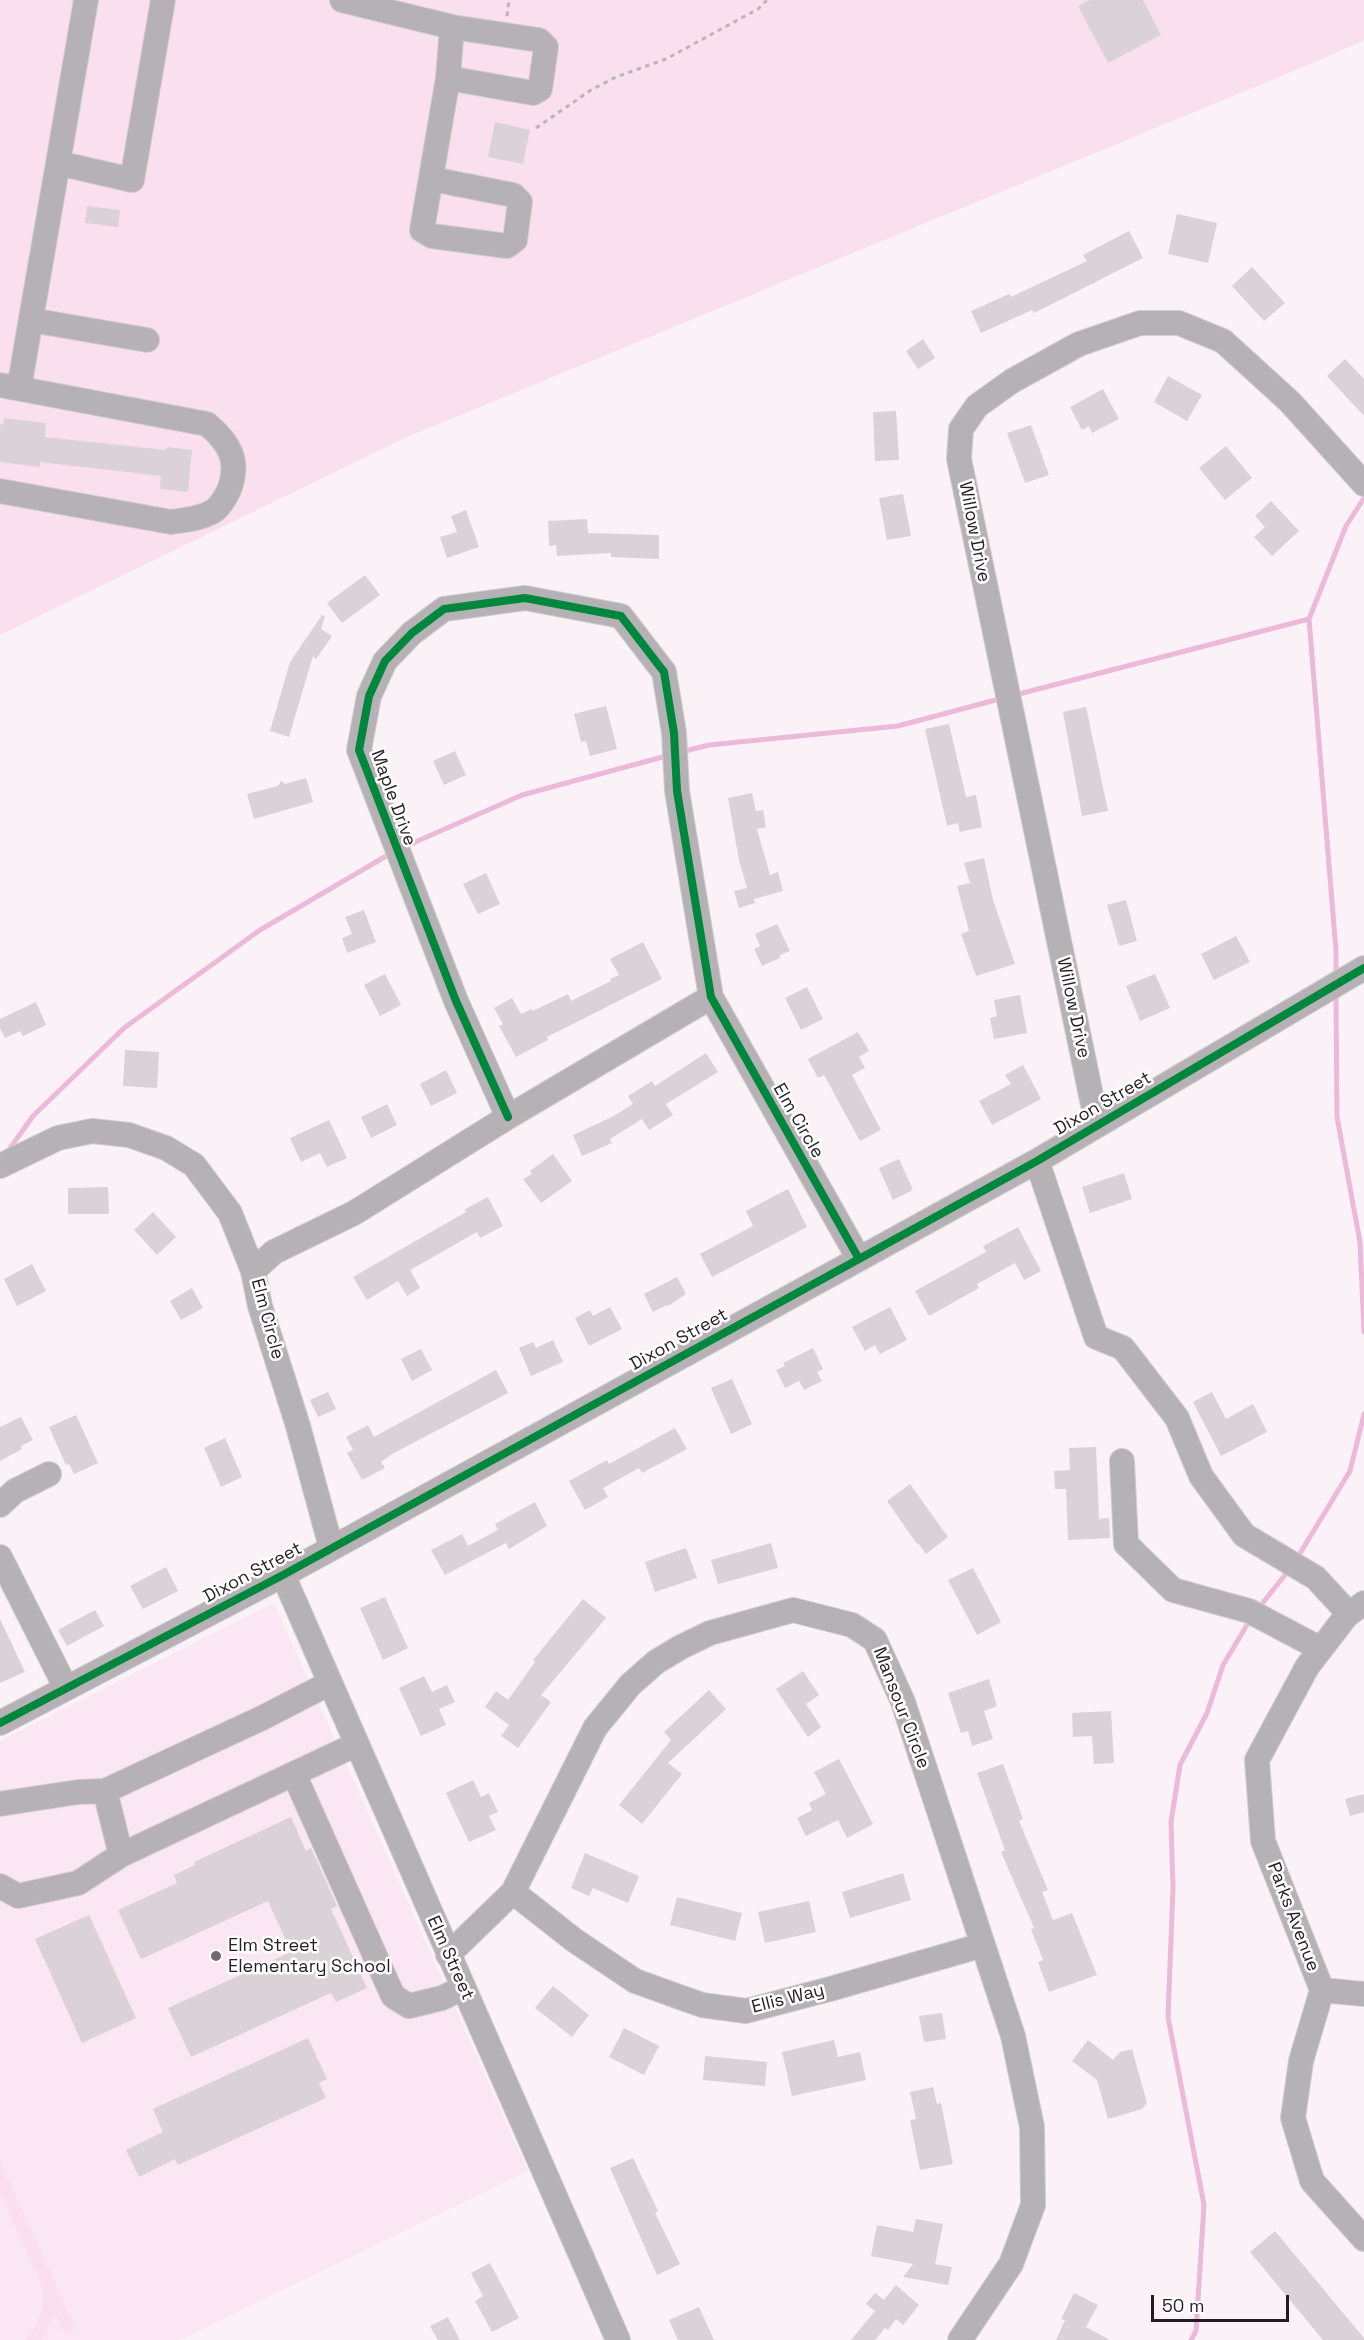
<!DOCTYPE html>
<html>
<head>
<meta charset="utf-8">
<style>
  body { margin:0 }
  #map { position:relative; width:1364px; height:2340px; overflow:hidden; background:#faf2f7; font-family:"Space Grotesk",sans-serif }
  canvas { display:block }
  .scale { position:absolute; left:1151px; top:2295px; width:138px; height:27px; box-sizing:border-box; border:3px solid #251c21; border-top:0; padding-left:8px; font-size:18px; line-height:21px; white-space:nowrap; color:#251c21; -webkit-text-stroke:4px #fff; paint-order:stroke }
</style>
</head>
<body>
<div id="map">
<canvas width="1364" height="2340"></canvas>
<div class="scale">50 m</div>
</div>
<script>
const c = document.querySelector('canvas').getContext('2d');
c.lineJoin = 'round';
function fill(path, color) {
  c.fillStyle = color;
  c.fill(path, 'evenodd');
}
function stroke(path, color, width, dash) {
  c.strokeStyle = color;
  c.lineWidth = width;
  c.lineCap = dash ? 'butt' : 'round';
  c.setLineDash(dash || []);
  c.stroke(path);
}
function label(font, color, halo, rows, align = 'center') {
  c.font = font + ' "Space Grotesk",sans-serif';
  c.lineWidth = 5;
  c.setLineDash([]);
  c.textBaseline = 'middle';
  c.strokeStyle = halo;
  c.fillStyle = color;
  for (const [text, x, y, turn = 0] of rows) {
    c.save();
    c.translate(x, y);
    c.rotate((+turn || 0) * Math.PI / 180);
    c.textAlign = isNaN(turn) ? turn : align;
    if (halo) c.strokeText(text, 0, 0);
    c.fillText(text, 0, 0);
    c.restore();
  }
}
fill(new Path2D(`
  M274,1603l254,568 -348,169h-180v-599z`), '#fbe6f3');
fill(new Path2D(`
  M0,0h1364v40l-46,21 -913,377 -405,197z
  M0,2162l76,167 -11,5 -10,-22 -4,11 -9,17h-17c16,-14 19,-34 17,-54l-42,-94z`), '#fae0ef');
stroke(new Path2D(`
  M1015,695l294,-76
  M681,752l28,-7 189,-19 105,-28
  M404,847l118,-52 148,-40
  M1336,976v-25l-27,-332 37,-93 18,-28
  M1336,994l1,123 23,125 4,90
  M8,1151l25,-35 91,-88 136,-98 133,-78
  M1296,1560l54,-89 14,-57
  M1257,1610l32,-40
  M1191,2340l5,-9 8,-126 -36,-188 5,-129 -2,-66 9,-57 27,-52 16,-48 27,-45`), '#ecb9d8', 5);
fill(new Path2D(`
  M1090,0h53l18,35 -53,28 -30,-57z
  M495,122l35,8 -7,34 -35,-7z
  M87,206l33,4 -2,17 -33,-4z
  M1177,214l40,9 -9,40 -40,-9z
  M1129,231l14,27 -109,55 -2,-3 -51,23 -10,-22 38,-17 2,3 76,-36 -4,-6z
  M1252,267l33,36 -21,18 -32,-35z
  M923,339l12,19 -17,11 -12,-18z
  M1345,359l19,20v37l-37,-40z
  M1168,376l34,19 -15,26 -33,-19z
  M1103,389l16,30 -27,14 -3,-7 -7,4 -12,-23z
  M896,411l3,49 -24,1 -2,-49z
  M4,418l42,5 -1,14 121,13 1,-3 25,3 -4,42 -28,-3 1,-13 -121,-14v5l-40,-5v-38l3,1z
  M1031,425l18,50 -24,8 -18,-50z
  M1226,446l26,32 -27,22 -26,-32z
  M903,494l8,42 -24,4 -8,-42z
  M1271,501l28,30 -27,25 -18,-19 11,-10 -10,-11z
  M466,510l13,37 -32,11 -7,-21 17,-5 -6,-16z
  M587,519l1,14 71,2v24l-48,-2v-4l-54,3 -1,-11 -7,1 -1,-25z
  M365,575l15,20 -38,28 -15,-20z
  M322,615l3,1 -4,13 11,7 -16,23 -3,-3 -24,81 -19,-6 20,-69z
  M606,706l11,43 -27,7 -4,-15 -5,1 -7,-28z
  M1086,707l22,104 -26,5 -19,-104z
  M949,724l17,73 10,-2 6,32 -22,5 -2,-9 -11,3 -22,-97z
  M455,751l11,24 -22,10 -11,-24z
  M306,778l7,24 -59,17 -7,-25 31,-8 3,-5 4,3z
  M752,793l4,18 7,-1 3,17 -9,2 13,46 8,-3 5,19 -29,8 1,4 -16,5 -5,-17 13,-3 -8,-28 -11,-62z
  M984,858l9,42 22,64 -39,12 -15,-42 8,-3 -12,-45 13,-3 -6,-20z
  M486,873l14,31 -22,10 -15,-30z
  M1126,900l11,41 -18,5 -12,-41z
  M364,910l12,32 -29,11 -5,-15 10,-4 -7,-17z
  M777,924l13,27 -10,4v3l-18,8 -8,-17 6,-3 -5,-12z
  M1236,936l14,26 -36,18 -13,-26z
  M643,942l19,37 -115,58 1,3 -32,17 -17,-31 4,-2 -9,-16 18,-10 9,16 10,-5 2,2 35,-17 3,7 40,-20 -1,-2 9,-4 -9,-16z
  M385,974l16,31 -21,11 -16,-31z
  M1155,974l15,34 -30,13 -14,-35z
  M807,987l16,32 -22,11 -16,-32z
  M1020,995l7,38 -33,6 -4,-21 7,-2 -3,-16z
  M36,1002l10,23 -23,11 -3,-5 -15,7 -5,-10v-9z
  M858,1032l11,19 -10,6 6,11 -13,7 29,55 -21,11 -36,-66 -6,3 -10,-19z
  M125,1050l34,2 -2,36 -34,-2z
  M706,1053l12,19 -52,32 7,11 -24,15 -7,-11 -32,20 2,4 -30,13 -9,-21 39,-18 21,-13 -5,-8 24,-15 3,5z
  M1023,1065l18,34 -49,26 -13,-24 32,-17 -6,-9z
  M446,1070l11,23 -26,13 -11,-22z
  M387,1104l10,21 -26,13 -10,-21z
  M329,1120l18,38 -20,9 -7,-14 -19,9 -11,-24z
  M553,1154l19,27 -31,22 -18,-24 9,-5 -2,-3z
  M899,1159l14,31 -20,10 -14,-32z
  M1124,1173l8,26 -42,14 -8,-26z
  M108,1187l1,27h-41v-26z
  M788,1189l19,38 -95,50 -12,-23 53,-28 -7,-15z
  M488,1197l15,29 -23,12 -3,-6 -67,38 10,18 -13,8 -9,-15 -31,19 -14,-23 113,-65 -1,-3z
  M153,1212l23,25 -19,18 -23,-25z
  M1018,1227l23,44 -17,9 -9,-17 -38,21 2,4 -50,28 -14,-25 71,-39 -3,-6z
  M32,1264l14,27 -29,15 -13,-27z
  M677,1277l9,17 -18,12 -1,-1 -14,7 -9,-18z
  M192,1288l11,20 -22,12 -11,-19z
  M610,1307l12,22 -33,17 -14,-28 15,-8 3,6z
  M890,1307l17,33 -27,14 -5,-9 -10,6 -13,-24z
  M553,1340l10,22 -32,14 -12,-28 14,-6 3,6z
  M813,1348l10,21 -6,3 5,9 -18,9 -5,-9 -14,7 -9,-18 9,-4 -2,-3z
  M421,1349l11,21 -20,11 -11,-22z
  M496,1370l12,23 -116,61 -11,8 4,6 -23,12 -15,-27 6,-3 -7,-13 22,-12 6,12z
  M732,1379l20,45 -21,10 -20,-46z
  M328,1392l8,17 -18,8 -8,-17z
  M1212,1392l14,27 27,-15 14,28 -46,24 -28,-54z
  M76,1415l22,48 -24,11 -5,-10 -3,1 -17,-38z
  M21,1417l12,23 -12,6 1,3 -22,12v-34z
  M675,1428l12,21 -45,24 -3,-5 -36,20 5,9 -23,13 -16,-29 38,-21 2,4z
  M225,1438l17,39 -21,10 -17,-39z
  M1096,1447l3,72 10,-1 1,20 -42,2 -2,-51h-11l-1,-18 16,-1 -1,-22z
  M910,1484l38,53 -22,17 -8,-11 -1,1 -30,-43z
  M535,1502l12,24 -38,23 -3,-6 -61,32 -14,-25 31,-16 6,12 30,-16 -3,-6z
  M771,1543l7,25 -60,16 -7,-24z
  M686,1548l11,30 -42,14 -10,-30z
  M166,1567l12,24 -35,18 -13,-23z
  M973,1568l28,54 -24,13 -29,-55z
  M385,1597l23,51 -25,12 -23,-52z
  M583,1599l23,19 -65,77 10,7 -33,46 -17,-12 8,-11 -24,-18 11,-16 12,9 27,-38 -2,-2z
  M95,1610l9,16 -37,20 -9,-16z
  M0,1619l25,53 -25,11z
  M803,1671l16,24 -13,9 15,23 -13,10 -32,-48z
  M424,1676l8,16 15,-7 8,17 -16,7 7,16 -25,11 -22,-48z
  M989,1679l8,27 -13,5 9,28 -21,7 -4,-15 -7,2 -13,-40z
  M709,1690l17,19 -58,54 14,11 -40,50 -23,-19 52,-65 -7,-8z
  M1111,1711l3,52 -20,1 -2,-28 -19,1 -1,-24z
  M839,1759l34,65 -26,14 -9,-18 -32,16 -9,-18 15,-8 -3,-7 17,-9 -12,-22z
  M1003,1764l20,55 -4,2 29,69 -6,2 11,28 19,-7 25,62 -48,17 -11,-30 5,-2 -12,-31 3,-1 -33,-76 4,-2 -28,-77z
  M473,1780l8,17 8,-4 9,19 -9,4 7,14 -27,12 -23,-49z
  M1364,1794v18l-14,4 -5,-17z
  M291,1817l15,34 5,-3 26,58 -6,3 36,79 -31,14 -5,-9 -140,64 -23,-49 123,-56 -23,-51 -127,58 -23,-49 59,-27 -3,-8 21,-10 -1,-3z
  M585,1853l54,23 -11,27 -35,-15 -4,8 -18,-8z
  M903,1873l8,27 -61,18 -8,-26z
  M677,1897l65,16 -7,28 -65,-16z
  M809,1901l7,31 -51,11 -7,-31z
  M89,1915l47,103 -54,25 -47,-104z
  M553,1986l36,29 -17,22 -37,-29z
  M942,2013l4,26 -22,3 -5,-26z
  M624,2028l35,18 -15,29 -35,-18z
  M308,2038l19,41 -8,4 7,15 -148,67 -3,-6 -36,18 -13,-27 37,-18 -10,-23z
  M834,2040l4,17 22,-5 6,28 -74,16 -10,-44z
  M1088,2040l25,20 7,-8 12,-3 15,54 -5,6 -34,10 -11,-39 -25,-19z
  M705,2056l62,6 -2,24 -62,-6z
  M933,2087l4,17 4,-1 12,61 -33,6 -10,-50 6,-1 -6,-27z
  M633,2158l25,53 -3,2 25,51 -23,11 -47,-107z
  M916,2219l27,5 -8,40 17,3 -4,18 -45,-8 10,-13 -42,-8 6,-31 36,7z
  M1275,2231l89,107v2h-41l-73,-88z
  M490,2263l29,55 -27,14 -17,-31 8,-5 -12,-23z
  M896,2285l23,20 -16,20 -7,-6 -8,11 -3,-2 -10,12h-24l24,-29 -9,-7 9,-11 9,7z
  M1074,2293l24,12 -12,22 24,13h-54l9,-20 -4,-1z
  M699,2307l15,33h-36l-9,-20z
  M448,2317l12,23h-22l-8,-14z`), '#dad2d7');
const minor = new Path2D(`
  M86,0l-28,163 74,17 31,-180
  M342,0l110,27 -4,51 -26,152 10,6 75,10 8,-6 5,-38 -7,-7 -81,-16
  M448,78l85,15 7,-4 6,-42 -7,-7 -87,-13
  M31,320l116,20
  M0,385l207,39c23,19 33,37 22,66 -3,7 -10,18 -17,22 -13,7 -27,8 -41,10l-171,-31
  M19,388l39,-225
  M508,1117l-52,-116 -97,-251 10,-54 16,-35 27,-28 32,-24 81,-11 96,18 43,56 10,61 3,58 34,206 148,262
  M1097,1124l-138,-665 2,-30 16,-23 35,-25 67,-37 61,-21h39l44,18 67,61 74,82
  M1037,1161l59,176 27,11 54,70 24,58 43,59 72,43 33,36
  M0,1166l58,-28 34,-7 37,4 37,13 28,17 36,48 23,58
  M1122,1461l4,83 47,46 76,21 72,38
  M0,1505l15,-14 34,-17
  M331,1547l-33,-121 -38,-120 -7,-35 21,-19 80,-39 154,-96 203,-120
  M0,1557l66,131
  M283,1575l335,765
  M1364,1603l-17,12 -40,52 -50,93 6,81 59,149 -21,71 -8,57 19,63 52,58
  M0,1723l283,-148 576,-316 178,-98 327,-193
  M294,1774l99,222 16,10 33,-8 21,-10
  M0,1804l78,-12 27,-1 157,-73 68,-35
  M121,1855l236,-111
  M0,1886l18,10 60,-13 43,-28 -16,-64
  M513,1892l61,48 61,41 67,24 44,6 84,-22 153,-44
  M448,1955l65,-63 82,-164 35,-43 26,-23 25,-15 29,-14 83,-23 59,15 23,15 28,62 110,334 19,91 1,78 -22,59 -51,76
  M1322,1990l42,4`);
stroke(minor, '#d3ccd0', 26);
stroke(new Path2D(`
  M507,16l2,-16
  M536,128l55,-38 25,-13 50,-18 92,-50 9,-9`), '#bab6b8', 3, [4.5, 4.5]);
stroke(minor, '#b5b1b4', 24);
stroke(new Path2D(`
  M508,1117l-52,-116 -97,-251 10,-54 16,-35 27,-28 32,-24 81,-11 96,18 43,56 10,61 3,58 34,206 148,262
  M0,1723l283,-148 576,-316 178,-98 327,-193`), '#00873e', 8);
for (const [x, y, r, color] of [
  [216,1956,6,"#70676c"]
]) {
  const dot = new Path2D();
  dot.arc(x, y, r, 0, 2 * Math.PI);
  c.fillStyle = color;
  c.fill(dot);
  stroke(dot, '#fff', 2);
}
label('18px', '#251c21', '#fff', [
  ["Willow Drive",974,532,79],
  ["Maple Drive",393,798,70],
  ["Willow Drive",1073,1008,78],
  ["Dixon Street",1103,1104,-30],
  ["Elm Circle",798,1121,60],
  ["Elm Circle",267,1319,75],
  ["Dixon Street",679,1340,-29],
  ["Dixon Street",253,1573,-28],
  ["Mansour Circle",901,1708,69],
  ["Parks Avenue",1293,1917,69],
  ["Elm Street",450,1958,66],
  ["Ellis Way",788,1999,-14]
]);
label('18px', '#251c21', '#fff', [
  ["Elm Street",228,1946],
  ["Elementary School",228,1967]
], 'left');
</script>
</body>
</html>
